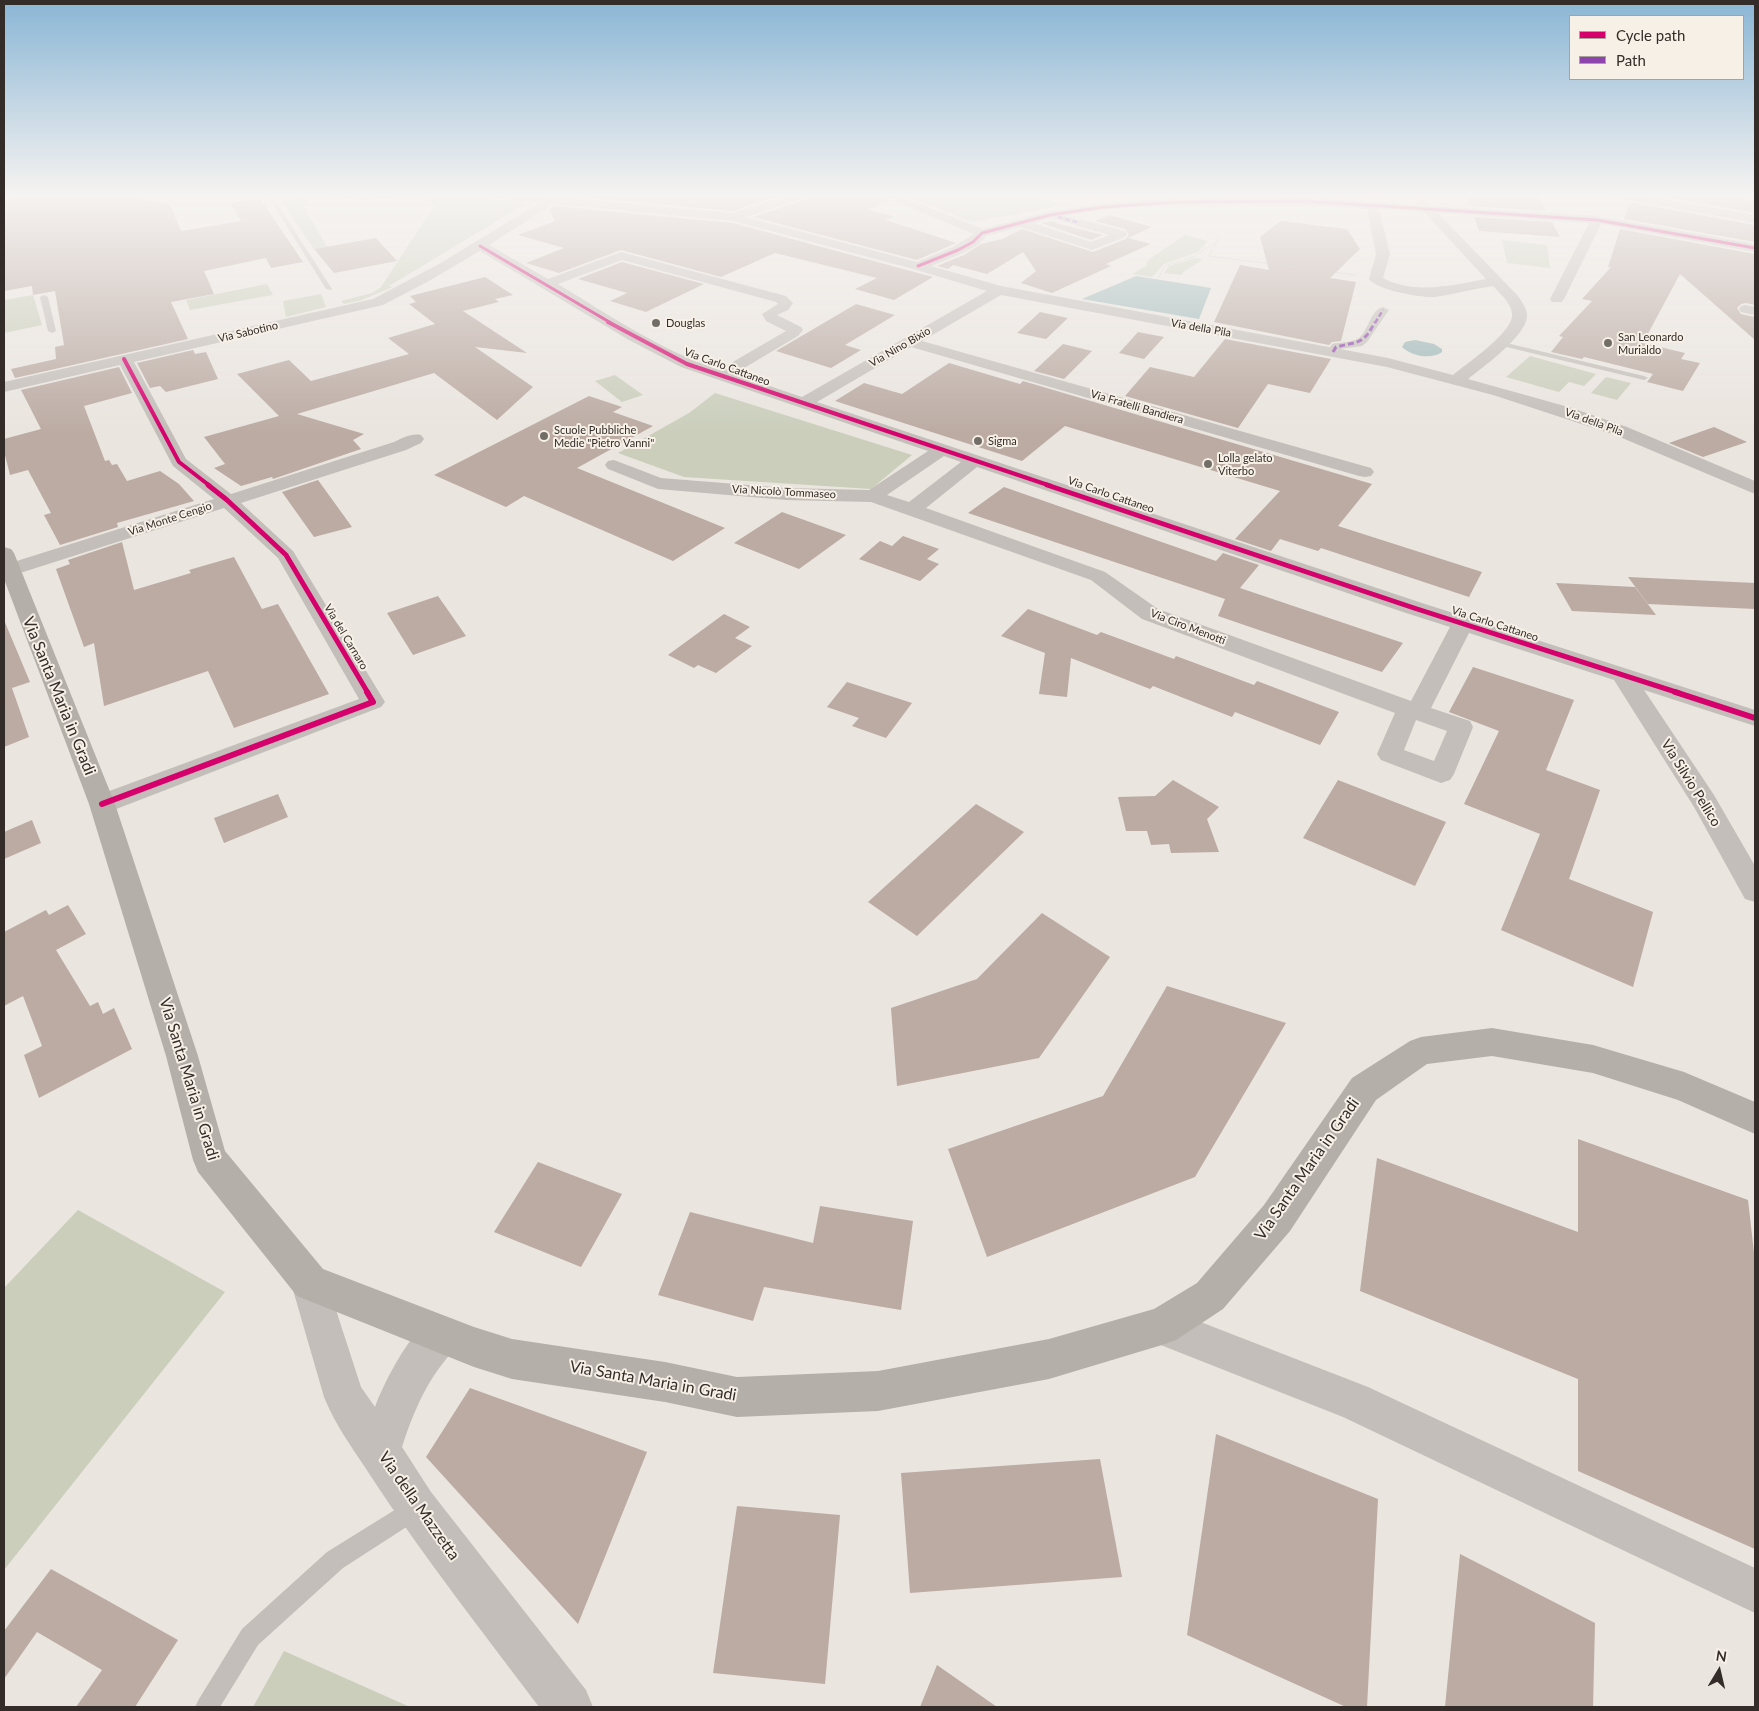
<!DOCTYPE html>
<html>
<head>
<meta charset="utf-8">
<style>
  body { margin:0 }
  #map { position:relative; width:1759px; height:1711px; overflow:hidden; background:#eae5df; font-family:Lato,sans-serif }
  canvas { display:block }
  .frame { position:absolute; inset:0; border:5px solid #332c28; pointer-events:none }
  .legend { position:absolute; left:1569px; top:15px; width:175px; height:65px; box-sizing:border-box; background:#f6f0e7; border:1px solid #a8a29b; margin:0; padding:6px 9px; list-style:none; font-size:15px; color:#332c28 }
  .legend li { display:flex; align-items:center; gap:10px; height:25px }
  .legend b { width:25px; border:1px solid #a8a29b }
  .north { position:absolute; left:1694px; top:1646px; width:50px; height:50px; -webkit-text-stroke:4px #f6f0e7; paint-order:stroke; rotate:9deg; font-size:14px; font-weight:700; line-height:20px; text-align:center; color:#332c28 }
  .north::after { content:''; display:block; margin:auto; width:18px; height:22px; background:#332c28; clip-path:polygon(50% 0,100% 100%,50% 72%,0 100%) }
</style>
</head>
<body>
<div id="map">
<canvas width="1759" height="1711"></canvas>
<div class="frame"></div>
<ul class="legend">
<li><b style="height:6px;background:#d6006c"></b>Cycle path</li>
<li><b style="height:6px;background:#8e44ad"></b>Path</li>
</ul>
<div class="north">N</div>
</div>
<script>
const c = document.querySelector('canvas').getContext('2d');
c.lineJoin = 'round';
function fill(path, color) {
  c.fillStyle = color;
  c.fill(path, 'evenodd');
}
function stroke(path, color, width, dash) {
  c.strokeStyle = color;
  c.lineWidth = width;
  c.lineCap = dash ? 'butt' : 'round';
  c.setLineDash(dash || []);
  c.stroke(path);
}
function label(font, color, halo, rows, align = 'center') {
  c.font = font + ' Lato,sans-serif';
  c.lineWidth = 4;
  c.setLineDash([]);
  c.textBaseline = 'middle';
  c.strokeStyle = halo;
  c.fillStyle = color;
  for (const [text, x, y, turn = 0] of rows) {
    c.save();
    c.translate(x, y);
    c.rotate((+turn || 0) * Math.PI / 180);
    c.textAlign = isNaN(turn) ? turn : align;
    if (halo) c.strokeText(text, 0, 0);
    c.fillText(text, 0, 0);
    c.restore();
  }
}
fill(new Path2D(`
  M303,193l94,2 35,-2 95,10 -138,83 4,1 -31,13 -18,4 -3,-3 31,-8 9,-6 53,-81 -14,-10 -56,4z
  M915,193h108l42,12 -93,17 -66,-26z
  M279,197l30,2 -5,8 23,40 -13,2z
  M1185,235l23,6 -10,11 -34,12 -12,13 -20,-3 14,-8 2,-6z
  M1502,240l45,5 3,23 -43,-5z
  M1195,258l7,1c-7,8 -15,8 -21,16l-17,-2 5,-7z
  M267,284l6,11 -83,15 -4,-10z
  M321,294l5,13 -40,10 -3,-16z
  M33,295l9,30 -38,8v-33z
  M1530,356l66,18 -12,12 -15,-4 -10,10 -53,-15z
  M615,375l28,20 -21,7 -27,-21z
  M1606,377l25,6 -14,17 -26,-7z
  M715,393l197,62 -41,34 -187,-12 -66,-24 71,-40z
  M78,1210l147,82 -221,278v-282z
  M284,1651l126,56h-157z`), '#cacebb');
fill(new Path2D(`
  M1136,276l75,12 -12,31 -117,-20z
  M1415,340l19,4 8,5v3c-11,8 -31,4 -40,-5l3,-5z`), '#9eb8b8');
fill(new Path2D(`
  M49,193h67l2,2 52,9 11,27 60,-10 -10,-18 29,-5 43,64 -32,6 -5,-10 -62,13 10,23 -43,8 17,37 -173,39 -4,-9 45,-10 -1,-12 9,-2 -9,-54 -22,4 -1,-9 -28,5v-91z
  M542,193h246l-56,18z
  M816,193h57l17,8 -23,9 27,6 -8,4 70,23 -39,17 -164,-43 60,-20z
  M1465,193h72l9,18 -76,-5z
  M1642,193h75l19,3 19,5v12z
  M1629,202l126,23v17l-131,-23z
  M553,206l180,17 200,54 -39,23 -39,-11 22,-11 -102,-25 -54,24 -100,-27 -62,23 -33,-10 38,-15 -46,-13 37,-14 -6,-12z
  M1109,215l43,12 -24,11 23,6 -45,20 5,2 -59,27 -31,-10 15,-12 -13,-19 -36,22 -34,-9 -5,4 -11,-3 27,-11 17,-11 21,-5 20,-10 71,23 33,-13 3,-4 -4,-6 -30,-8z
  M1474,217l78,5 8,15 -81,-6z
  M1053,221l3,2 47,12 -12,5 -50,-17z
  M1281,221l66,8 13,20 -30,29 26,4 -15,59 -9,1 -3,3 -115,-23 26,-57 29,5 -9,-33z
  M1620,229l135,25v51l-9,-2 -5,1 -4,4 4,6 14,3v23l-75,-66 -37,69 42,10 -4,6 19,4 -17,28 -36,-9 6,-8 -69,-17 -2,2 -31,-7 12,-15 -4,-1 33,-35 -10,-2 29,-32h-3z
  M376,238l21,23 -63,12 -20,-24z
  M622,262l82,22 -58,28 -36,-11 17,-8 -49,-14z
  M485,277l28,18 -18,4 4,3 -36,9 64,42 -52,-6 58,40 -36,33 -63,-47 -137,41 67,20 -11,6 8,9 -88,30 -1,-2 -31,9 -27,-18 11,-4 -21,-27 75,-21 -42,-42 52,-14 22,21 98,-27 -21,-16 47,-14 -26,-20 7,-2 -6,-6z
  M856,304l39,11 -50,30 16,5 -30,18 -55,-17z
  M1040,312l28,6 -22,21 -29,-6z
  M1138,332l26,5 -20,22 -25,-6z
  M1225,339l106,20 -21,34 -42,-9 -30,44 -113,-32 25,-29 44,10z
  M1063,344l29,7 -28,28 -30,-8z
  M193,350l2,4 11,-2 12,27 -52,13 -6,-6 -10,2 -13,-25z
  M949,363l71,21 3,-3 349,103 -34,42 144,46 -13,25 -148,-49 -3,3 -38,-12 -9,12 -36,-12 45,-48 -215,-65 -43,35 -187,-60 29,-18 38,11z
  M119,367l13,26 -48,13 21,55 4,-1 3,5 5,-1 10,17 33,-10 19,13 15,17 -77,22 1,4 -58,18 -16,-30 7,-2 -23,-43 -18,5 -6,-24v-12l37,-10 -20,-39z
  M589,396l33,11 -9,5 40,14 -76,42 148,60 -52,33 -149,-65 -18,11 -72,-32z
  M1714,427l33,15 -44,15 -34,-14z
  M318,480l34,47 -38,10 -32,-45z
  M1004,487l212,74 7,-8 36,12 -19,23 163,55 -21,29 -164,-56 7,-17 -257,-86z
  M782,512l64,23 -47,34 -65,-26z
  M903,536l36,13 -12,10 12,5 -19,17 -61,-22 21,-18 12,5z
  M122,542l12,48 57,-17 -2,-3 45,-13 28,52 16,-5 51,90 -95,34 -26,-57 -104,35 -10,-63 -10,4 -28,-78 14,-5 -2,-4z
  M1628,577l127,6v26l-107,-5z
  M1556,583l79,4 21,28 -84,-4z
  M438,596l28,40 -53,19 -26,-42z
  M1028,609l69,26 4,-3 73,27 2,-3 78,29 3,-4 82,31 -19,33 -85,-33 -3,5 -79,-31 -3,3 -79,-31 -4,39 -28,-3 6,-41 -44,-17z
  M724,614l26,13 -15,11 17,8 -36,27 -18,-8 -4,3 -26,-13z
  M4,620l26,62 -18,6 17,49 -25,10z
  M1473,667l101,33 -28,70 54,20 -31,89 84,33 -20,75 -132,-57 39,-96 -76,-30 35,-73 -50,-19z
  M847,682l65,21 -26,35 -34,-12 7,-8 -32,-11z
  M1173,780l46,27 -12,12 12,33 -48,1 -2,-9 -18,1 -4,-14h-21l-8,-34 37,-1z
  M1338,780l108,42 -31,64 -112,-48z
  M278,794l10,23 -64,26 -10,-25z
  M976,804l48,28 -107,104 -49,-34z
  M32,820l9,23 -37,16v-27z
  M68,905l18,29 -30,16 34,56 8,-4 5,12 11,-6 18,41 -93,49 -15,-43 18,-9 -19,-50 -19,10v-74l42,-22 3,5z
  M1042,913l68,44 -71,101 -142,28 -6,-78 86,-29z
  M1167,986l119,37 -91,154 -208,80 -39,-108 155,-53z
  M1578,1139l170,61 7,61v288l-177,-78v-92l-218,-88 17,-133 201,74z
  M538,1162l84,32 -41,73 -87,-35z
  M820,1206l93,15 -12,89 -137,-23 -11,34 -95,-26 32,-83 123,31z
  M470,1388l177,64 -69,172 -152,-167z
  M1216,1434l162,65 -11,208h-21l-159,-72z
  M1100,1459l22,118 -212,16 -9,-120z
  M737,1506l103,9 -15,169 -112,-11z
  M1460,1554l135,69 -2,84h-148z
  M51,1569l127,71 -43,67h-59l26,-37 -65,-38 -33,47v-48z
  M937,1665l60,42h-77z`), '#bbaba3');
stroke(new Path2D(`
  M1219,236l-10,20 147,19
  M1159,277l6,-11 30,-10 19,-13`), '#bcb6b1', 1, [1, 1]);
fill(new Path2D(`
  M266,193l5,1 61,95 -1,1 -5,-1z
  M44,295l4,2 8,34 -4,2 -4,-2 -8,-34z
  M1498,341l146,35 4,2 -4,2 -146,-35z
  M414,1498l8,3 3,8 -3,8 -79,51 -85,77 -38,62h-25l4,-8 43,-70 85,-77z`), '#c3beb9');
fill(new Path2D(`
  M1050,212l33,9 2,2 -5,3 -33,-9 -2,-2z
  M1383,307l6,3 -22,32 -5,4 -22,3 -3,6h-8l-2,-3 5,-8c8,-2 20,-1 27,-6 10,-8 11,-28 24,-31z`), '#c3beb9');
fill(new Path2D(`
  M467,193h48l217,20 63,-20h19l-2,2 -66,22 171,45 36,-15 21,-13 -99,-41h17l91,36 67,-18 53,-8 74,-5 128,-1 112,8 -2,-3 6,-4 4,2 6,6 166,10 158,28v8l-154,-28 -37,75 -2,3h-10l-2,-3 39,-76 -151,-10 80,83c4,6 10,14 9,21 -2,20 -44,50 -59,62l104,29 55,19 128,54v13l-140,-59 -122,-40 -106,-28 -386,-72 -79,46 449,127 3,4 -3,4 -6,1 -6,-1 -448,-129 -94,55 605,201 333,107v16l-111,-36 70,105 41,71v36l-10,-3 -51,-92 -80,-127 -145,-47 -38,75 39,13 3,6 -19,47 -4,6 -9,3 -60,-23 -4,-6 18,-41 -253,-94 -51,-39 -220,-78 -85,-2 -128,-11 -50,-20 -3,-4 3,-4 6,-1 47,18 125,10 83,2 59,-39 -247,-84 -52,-27 -149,-89 -53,31 -44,23 -249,57 52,97 45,35 163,-52c9,-4 17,-9 27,-7l3,4 -3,4 -15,7 -165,53 52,48 92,151 -4,5 -270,104 -9,2 -9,-2 -4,-7 4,-7 266,-98 -81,-141 -54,-50 -207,66 -7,2 -6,-1v-10l210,-66 -41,-33 -53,-101 -116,27v-10l369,-83 66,-35 100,-61 -66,-7zM553,204l180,17 180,48 74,22 -185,106 -68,-23 64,-38 5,-6 -2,-3 -24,-12 11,-5 5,-7 -7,-7 -165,-44 -73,27 -59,-34zM1305,205l62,4 9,45 -7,25c8,11 52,19 66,18 19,-3 39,-8 58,-11 7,8 18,16 19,28 2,18 -46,50 -59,61l-65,-17 -387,-72 -70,-20 32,-13 15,-8 8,-9 35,-9 71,23 33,-13 2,-3 -2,-3 -45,-12 -4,1 -2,3 2,3 33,9 -18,7 -57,-19c87,-23 182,-18 271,-18zM1379,209l45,3 62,67c-32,6 -72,16 -103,-1l7,-24zM622,260l154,42 2,2 -16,10 4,7 20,10 -67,39c-58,-20 -109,-54 -161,-86zM944,456l17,6 -52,40 -22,-7zM977,467l429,146 44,14 -39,74 -253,-92 -53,-37 -179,-64zM1416,720l31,11 -13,30 -30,-11z
  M1601,193h28l126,22v8l-148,-27z
  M1736,193h19v6l-17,-4z
  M1746,305l9,2v8l-14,-3 -2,-3 2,-3z
  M310,1264l13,6 38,117 14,20c8,-23 33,-70 52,-85 3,-3 10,-5 14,-7l14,6 6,14c-7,16 -18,27 -28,42 -14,22 -23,45 -31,70l29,45 155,198 7,17h-54c-57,-76 -117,-152 -169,-232 -16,-25 -35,-50 -46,-78l-33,-114 6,-13z
  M1162,1307l206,80 387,181v45l-412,-196 -195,-77 -5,-14 5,-14z`), '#c3beb9');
fill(new Path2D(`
  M4,547l7,2 3,4 101,251 83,252 27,95 98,118 151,58 38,12 153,23 72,15 141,-6 171,-32 105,-30 43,-26 67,-78 88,-127 58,-37 11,-4 71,-9 101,17 91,27 71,30v32l-77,-34 -85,-27 -101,-17 -65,8 -51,36 -86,131 -67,78 -47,31 -14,5 -113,34 -171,32 -141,6 -72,-15 -153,-23 -38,-12 -177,-71 -99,-124 -5,-12 -27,-104 -77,-252 -85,-225z`), '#b4afa9');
stroke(new Path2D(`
  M1058,217l22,6
  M1375,323l8,-13`), '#8e44ad', 2.5, [5, 2.5]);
stroke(new Path2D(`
  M1333,352l3,-5c23,-6 27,-2 39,-25`), '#8e44ad', 3, [6, 3]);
stroke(new Path2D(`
  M480,246l131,77
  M918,266l40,-16 15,-8 9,-9 68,-18 53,-8 74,-5 128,-1 292,19 158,28`), '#d6006c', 3);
stroke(new Path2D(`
  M608,322l79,42 364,122
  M124,359l55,103 31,24`), '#d6006c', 4);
stroke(new Path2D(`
  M208,485l19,15 59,55 82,138
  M1047,485l367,123 265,85`), '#d6006c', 5);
stroke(new Path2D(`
  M1675,692l80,26
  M102,804l271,-102 -6,-10`), '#d6006c', 6);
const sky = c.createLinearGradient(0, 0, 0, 433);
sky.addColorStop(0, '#8ab6d5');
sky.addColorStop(0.45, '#f6f3f1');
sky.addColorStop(1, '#f6f3f100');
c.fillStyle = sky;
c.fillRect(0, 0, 1759, 433);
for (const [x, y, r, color] of [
  [656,323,5,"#736d68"],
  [1608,343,5,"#736d68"],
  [544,436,5,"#736d68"],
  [978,441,5,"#736d68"],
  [1208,464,5,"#736d68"]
]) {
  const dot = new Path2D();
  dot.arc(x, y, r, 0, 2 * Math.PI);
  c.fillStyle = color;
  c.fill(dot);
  stroke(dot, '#f6f0e7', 2);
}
label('11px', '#332c28', '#f6f0e7', [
  ["Douglas",666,323],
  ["San Leonardo",1618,337],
  ["Murialdo",1618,350],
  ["Scuole Pubbliche",554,430],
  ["Medie \"Pietro Vanni\"",554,443],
  ["Sigma",988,441],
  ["Lolla gelato",1218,458],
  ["Viterbo",1218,471]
], 'left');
label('11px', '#332c28', '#f6f0e7', [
  ["Via della Pila",1201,328,10],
  ["Via Sabotino",248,332,-13],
  ["Via Nino Bixio",900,347,-30],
  ["Via Carlo Cattaneo",727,367,20],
  ["Via Fratelli Bandiera",1137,407,16],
  ["Via della Pila",1594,422,20],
  ["Via Nicolò Tommaseo",784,492,3],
  ["Via Carlo Cattaneo",1111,495,19],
  ["Via Monte Cengio",170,519,-18],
  ["Via Carlo Cattaneo",1495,624,18],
  ["Via Ciro Menotti",1188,627,21],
  ["Via del Carnaro",346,637,59]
]);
label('14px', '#332c28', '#f6f0e7', [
  ["Via Silvio Pellico",1691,783,58]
]);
label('16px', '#332c28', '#f6f0e7', [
  ["Via Santa Maria in Gradi",59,696,68],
  ["Via Santa Maria in Gradi",189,1079,73],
  ["Via Santa Maria in Gradi",1307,1169,-55],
  ["Via Santa Maria in Gradi",653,1381,10],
  ["Via della Mazzetta",419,1506,55]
]);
</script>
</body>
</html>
